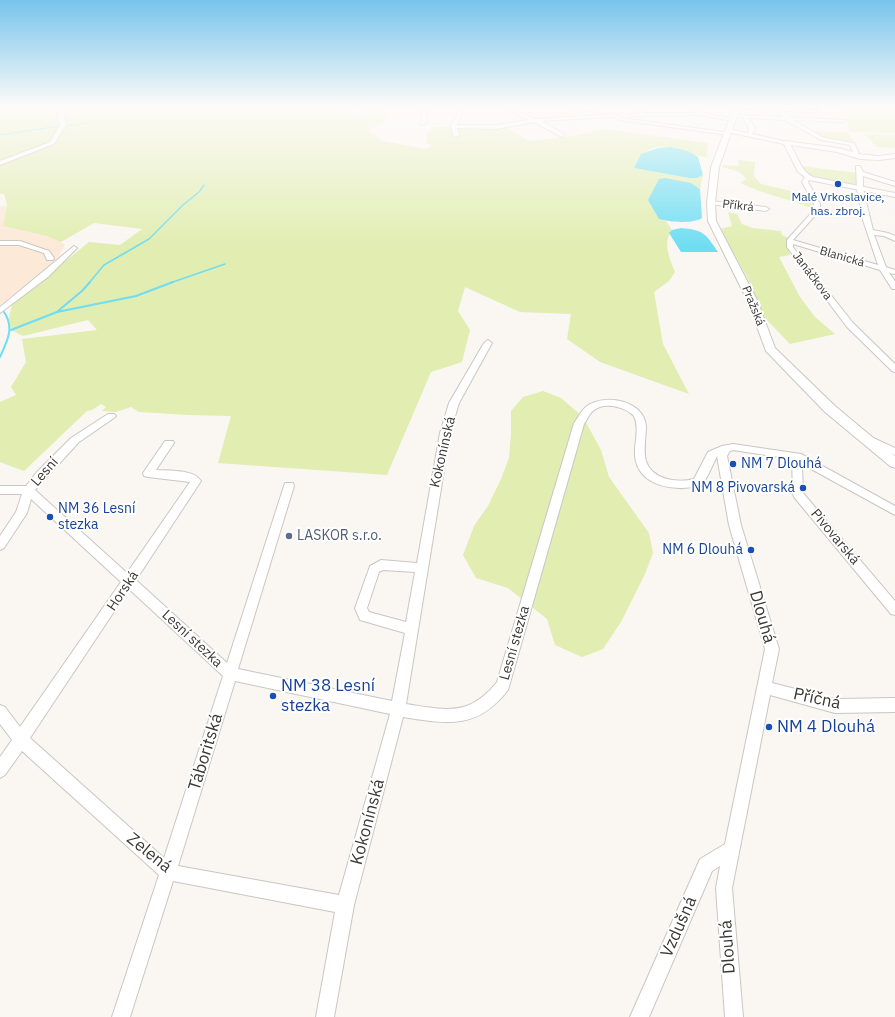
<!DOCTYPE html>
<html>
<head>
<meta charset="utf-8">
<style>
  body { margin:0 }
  canvas { display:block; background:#faf6f2 }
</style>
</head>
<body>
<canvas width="895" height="1017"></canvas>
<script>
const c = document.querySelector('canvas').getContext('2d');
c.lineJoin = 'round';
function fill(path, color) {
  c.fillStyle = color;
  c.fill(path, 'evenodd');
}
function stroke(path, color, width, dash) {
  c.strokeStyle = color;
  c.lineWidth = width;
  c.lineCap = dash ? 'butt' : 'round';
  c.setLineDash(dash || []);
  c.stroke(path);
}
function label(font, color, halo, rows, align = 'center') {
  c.font = font + ' "IBM Plex Sans",sans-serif';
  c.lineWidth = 4;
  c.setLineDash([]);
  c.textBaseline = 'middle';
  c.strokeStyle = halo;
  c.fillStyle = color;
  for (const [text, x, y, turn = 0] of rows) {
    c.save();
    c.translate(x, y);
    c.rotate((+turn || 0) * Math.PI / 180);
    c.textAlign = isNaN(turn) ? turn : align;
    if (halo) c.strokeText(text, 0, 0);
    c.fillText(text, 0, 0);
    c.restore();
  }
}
fill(new Path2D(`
  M7,205l-4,21 43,10 19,8 -7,14 -58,47v-99z`), '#fce9d8');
fill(new Path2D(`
  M0,105h322l33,9 26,-6 7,10 -20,13 14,10 44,8 6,-4 -6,-2c0,-6 2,-13 8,-16h72l23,14 43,-5 33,-7 103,14 -1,14c-18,0 -41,-19 -60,-6 -5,3 -9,12 -13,17l55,10h8l6,-3 -3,14 -9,-6 -32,36 7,2 6,9c-10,11 -2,30 3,42l-6,9 -15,11 9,52 26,50 -89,-32 -33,-23 4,-25 -51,-2 -55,-25 -7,24 12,19 -8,32 -31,10 -44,103 -169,-12 13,-47 -42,-1 -50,-3 -8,-5 -15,5 -14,-1 4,-4 -5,-3 -9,6 -5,1 -63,60 -24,-9v-60l16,-7 -5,-8 15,-25 -4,-23 75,-9 -9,-10 -65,16 -12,-6 -2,-12 3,-13 77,-63 31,3 22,-16 -48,-6 -33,19 -15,-6 -43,-10 4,-21 -3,-11h-4z
  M851,105l44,2v26l-45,-1 -7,-19z
  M813,131l34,1 6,8v3l-30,-5z
  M864,134l31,1v13l-18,-1z
  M738,160l17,2 -1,14 7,8 38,9 10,4 3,11c-24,-9 -49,-14 -72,-25l6,-4 -4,-5 -5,-3 -15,-4 1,-2 16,1z
  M800,166l58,7 1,14 -49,-9z
  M728,212l9,2 5,10 11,4 28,3 1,4 7,3 -2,6 3,11 -11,2 21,40 15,20 20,17 -45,10 -25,-26 -18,-41 -27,-48 12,-3z
  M543,391l18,7 22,19 18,33 8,27 40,56 4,20 -8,21 -24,48 -18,27 -21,8 -27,-12 -8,-26 -39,-31 -32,-10 -13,-23 11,-29 14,-20 13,-27 8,-21 2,-25v-22l12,-14z`), '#e1edb1');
fill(new Path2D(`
  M670,147l18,4 10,6 5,18 -6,3h-8l-55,-10 7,-14 17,-6z
  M665,178l26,5 9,6 2,29c-9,6 -33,4 -43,1l-11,-19 11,-21z
  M681,228c23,2 24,5 37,24h-37l-12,-19 3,-3z`), '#6fddf2');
stroke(new Path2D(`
  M66,126l22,-3
  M0,135l59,-9`), '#6fddf2', 1);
stroke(new Path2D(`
  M89,283l15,-18 45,-26 34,-34 16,-13 5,-7
  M170,283l55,-19`), '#6fddf2', 1.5);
stroke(new Path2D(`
  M58,311l24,-20 8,-9
  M11,330l46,-18 79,-16 37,-14
  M0,357c7,-16 15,-29 4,-45`), '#6fddf2', 2);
const minor = new Path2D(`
  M419,105h4l3,4 1,13 -5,3 -2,-1 2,-3v-12z
  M461,105h4l-8,20h39l33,-5 -34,-15h6l34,14 80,-5 7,4 109,15 -3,2 -101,-14 -8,-1 -5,-3 -73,4 23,13v2l-2,1 -28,-15 -38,7 -39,-1 2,7 -3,2 -3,-2 -2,-9z
  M547,105h11l38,6 -2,1 -45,-6z
  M634,105h4l7,8h59l2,1 -2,1 -72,1 -2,-2 10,-1z
  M776,105h4l2,3 34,2 2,1 -2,1 -32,-1 4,6 57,3 -2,2 -50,-2 31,18 30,5 5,10 -2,1 22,2 16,-2v4l-16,2 -19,-1 -23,-7 -53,-8v-2l2,-1 52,7 15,4 -3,-7 -29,-5 -36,-20 -37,-2 7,10 -3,7h-4l1,-7 -6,-10 -12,-2 2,-1 50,2 -4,-6 -42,-3 -2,-1 2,-1 40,2z
  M856,166h4l3,6 32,10v4l-32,-10v13l10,41 15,3 7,3v5l-11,-5 -10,-1 12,32 9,3v4l-6,-1 6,8v8h-3l-12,-19 -87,-26v3l60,76 42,41v8l-3,-1 -45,-44 -60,-80v-7l27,-30v-6l-12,-22 3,-5 2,-1 3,2 -2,4 12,22v6l-27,30 85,25 -15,-45 -6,-31z
  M711,201l55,6 3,2 -3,2 -57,-7v-2z
  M0,241h20l29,10 5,7 -1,2h-6l-3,-7 -25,-8h-19z
  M74,246l3,2 -29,29 -48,36v-6z
  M488,340l4,3 -33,60 -9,30 -44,271c40,6 63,13 91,-22l77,-259c4,-5 8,-14 13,-17 19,-13 57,-5 59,20 0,11 -3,24 0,35 6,19 32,22 48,18l14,-27 14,-6 11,-2 68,10 94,52v9l-93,-51 1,29 92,108v14l-4,-1 -97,-117 -1,-3 -1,-35 -59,-9 -3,1 -3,5 14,69 38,124 -7,34 63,16 60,-1v14l-60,1 -65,-18 -38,193 11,129h-18l-9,-129 4,-22 -8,5 -63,146h-19l70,-158 25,-15 40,-195 -36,-124 -12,-69 -9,19 -6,10c-24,7 -64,3 -67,-29 -1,-13 5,-27 -1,-40 -9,-9 -30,-15 -41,-5 -4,3 -6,9 -9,13l-76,266c-31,40 -60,34 -105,27l-49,188 -20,112h-18l19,-105 -162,-31 -43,136h-18l47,-142 -137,-124 -17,24 -5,3v-21l12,-17 -12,-16v-19l5,2 15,20 101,-145 -90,-83 -4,14 -23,35 -4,2v-14l16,-24 6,-18h-22v-8h26l10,-13 35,-35 37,-24h6l2,2 -2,2 -35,24 -44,48 92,83 63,-91 -42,-5 -4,-1 -1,-3 22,-32h8l1,2 -18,27c12,1 38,-1 45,11l-65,99 91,83 57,-177 1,-3h8l1,3 -56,183 154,32 13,-68 -45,-13 -5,-12 15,-42 11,-6 36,3 23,-130 9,-30 35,-60zM383,570l32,2 -9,50 -37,-10 -2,-4 12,-36zM129,589l94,87 -59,182 -134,-120zM235,681l155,33 -51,181 -161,-29z
  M869,436l26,12v7l-30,-14 -1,-2 1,-2z`);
const tertiary = new Path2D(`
  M60,105h6l-2,8 2,12 -12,19 -54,21v-4l50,-19 10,-17 -2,-12z
  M686,105h6l12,8 31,6 -3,2 -32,-6z
  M729,129l59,13c10,12 11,28 25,35l82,16v4l-86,-17 -11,-8 -14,-28 -57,-12v-2z`);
const secondary = new Path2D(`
  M735,105h6l-22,62 -4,36 1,18 41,79 18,48 60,58 60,50v12l-5,-2 -65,-54 -59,-61 -19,-51 -39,-79 -1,-18 4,-36z`);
stroke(minor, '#cac6c3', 2);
stroke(tertiary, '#cac6c3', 2);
stroke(secondary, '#cac6c3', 2);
fill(minor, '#fff');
fill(tertiary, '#fff');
fill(secondary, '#fff');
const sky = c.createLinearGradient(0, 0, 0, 247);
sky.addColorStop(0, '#77c4ec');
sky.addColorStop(0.43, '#fdfbf9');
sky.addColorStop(1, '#fdfbf900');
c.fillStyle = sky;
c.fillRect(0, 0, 895, 247);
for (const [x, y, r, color] of [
  [838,184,4,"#1a4fb4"],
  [733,464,4,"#1a4fb4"],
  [803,488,4,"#1a4fb4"],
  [50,517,4,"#1a4fb4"],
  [289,536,4,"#5c6f8a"],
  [751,550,4,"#1a4fb4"],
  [273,696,4,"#1a4fb4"],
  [769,727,4,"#1a4fb4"]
]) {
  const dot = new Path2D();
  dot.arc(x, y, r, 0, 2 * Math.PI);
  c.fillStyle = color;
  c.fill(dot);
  stroke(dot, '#fff', 1.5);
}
label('12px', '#164399', '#fff', [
  ["Malé Vrkoslavice,",838,198],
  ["has. zbroj.",838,212]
]);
label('12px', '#3a3937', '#fff', [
  ["Příkrá",738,206,6],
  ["Blanická",842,257,16],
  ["Janáčkova",812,276,53],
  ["Pražská",753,306,68]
]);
label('14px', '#3a3937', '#fff', [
  ["Kokonínská",443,452,-77],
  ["Lesní",45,472,-49],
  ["Pivovarská",835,537,50],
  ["Horská",123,591,-56],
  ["Lesní stezka",192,639,43],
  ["Lesní stezka",515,643,-74]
]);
label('14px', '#164399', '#fff', [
  ["NM 7 Dlouhá",741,464],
  ["NM 8 Pivovarská",795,488,"right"],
  ["NM 36 Lesní",58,509],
  ["stezka",58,525],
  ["NM 6 Dlouhá",743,550,"right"]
], 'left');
label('14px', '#4e5e75', '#fff', [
  ["LASKOR s.r.o.",297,536]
], 'left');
label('17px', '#3a3937', '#fff', [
  ["Dlouhá",762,617,74],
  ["Příčná",817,699,12],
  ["Táboritská",206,752,-73],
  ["Kokonínská",368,822,-75],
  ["Zelená",149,853,39],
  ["Vzdušná",679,927,-66],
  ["Dlouhá",728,947,-94]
]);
label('17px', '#164399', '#fff', [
  ["NM 38 Lesní",281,686],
  ["stezka",281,706],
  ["NM 4 Dlouhá",777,727]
], 'left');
</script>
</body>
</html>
